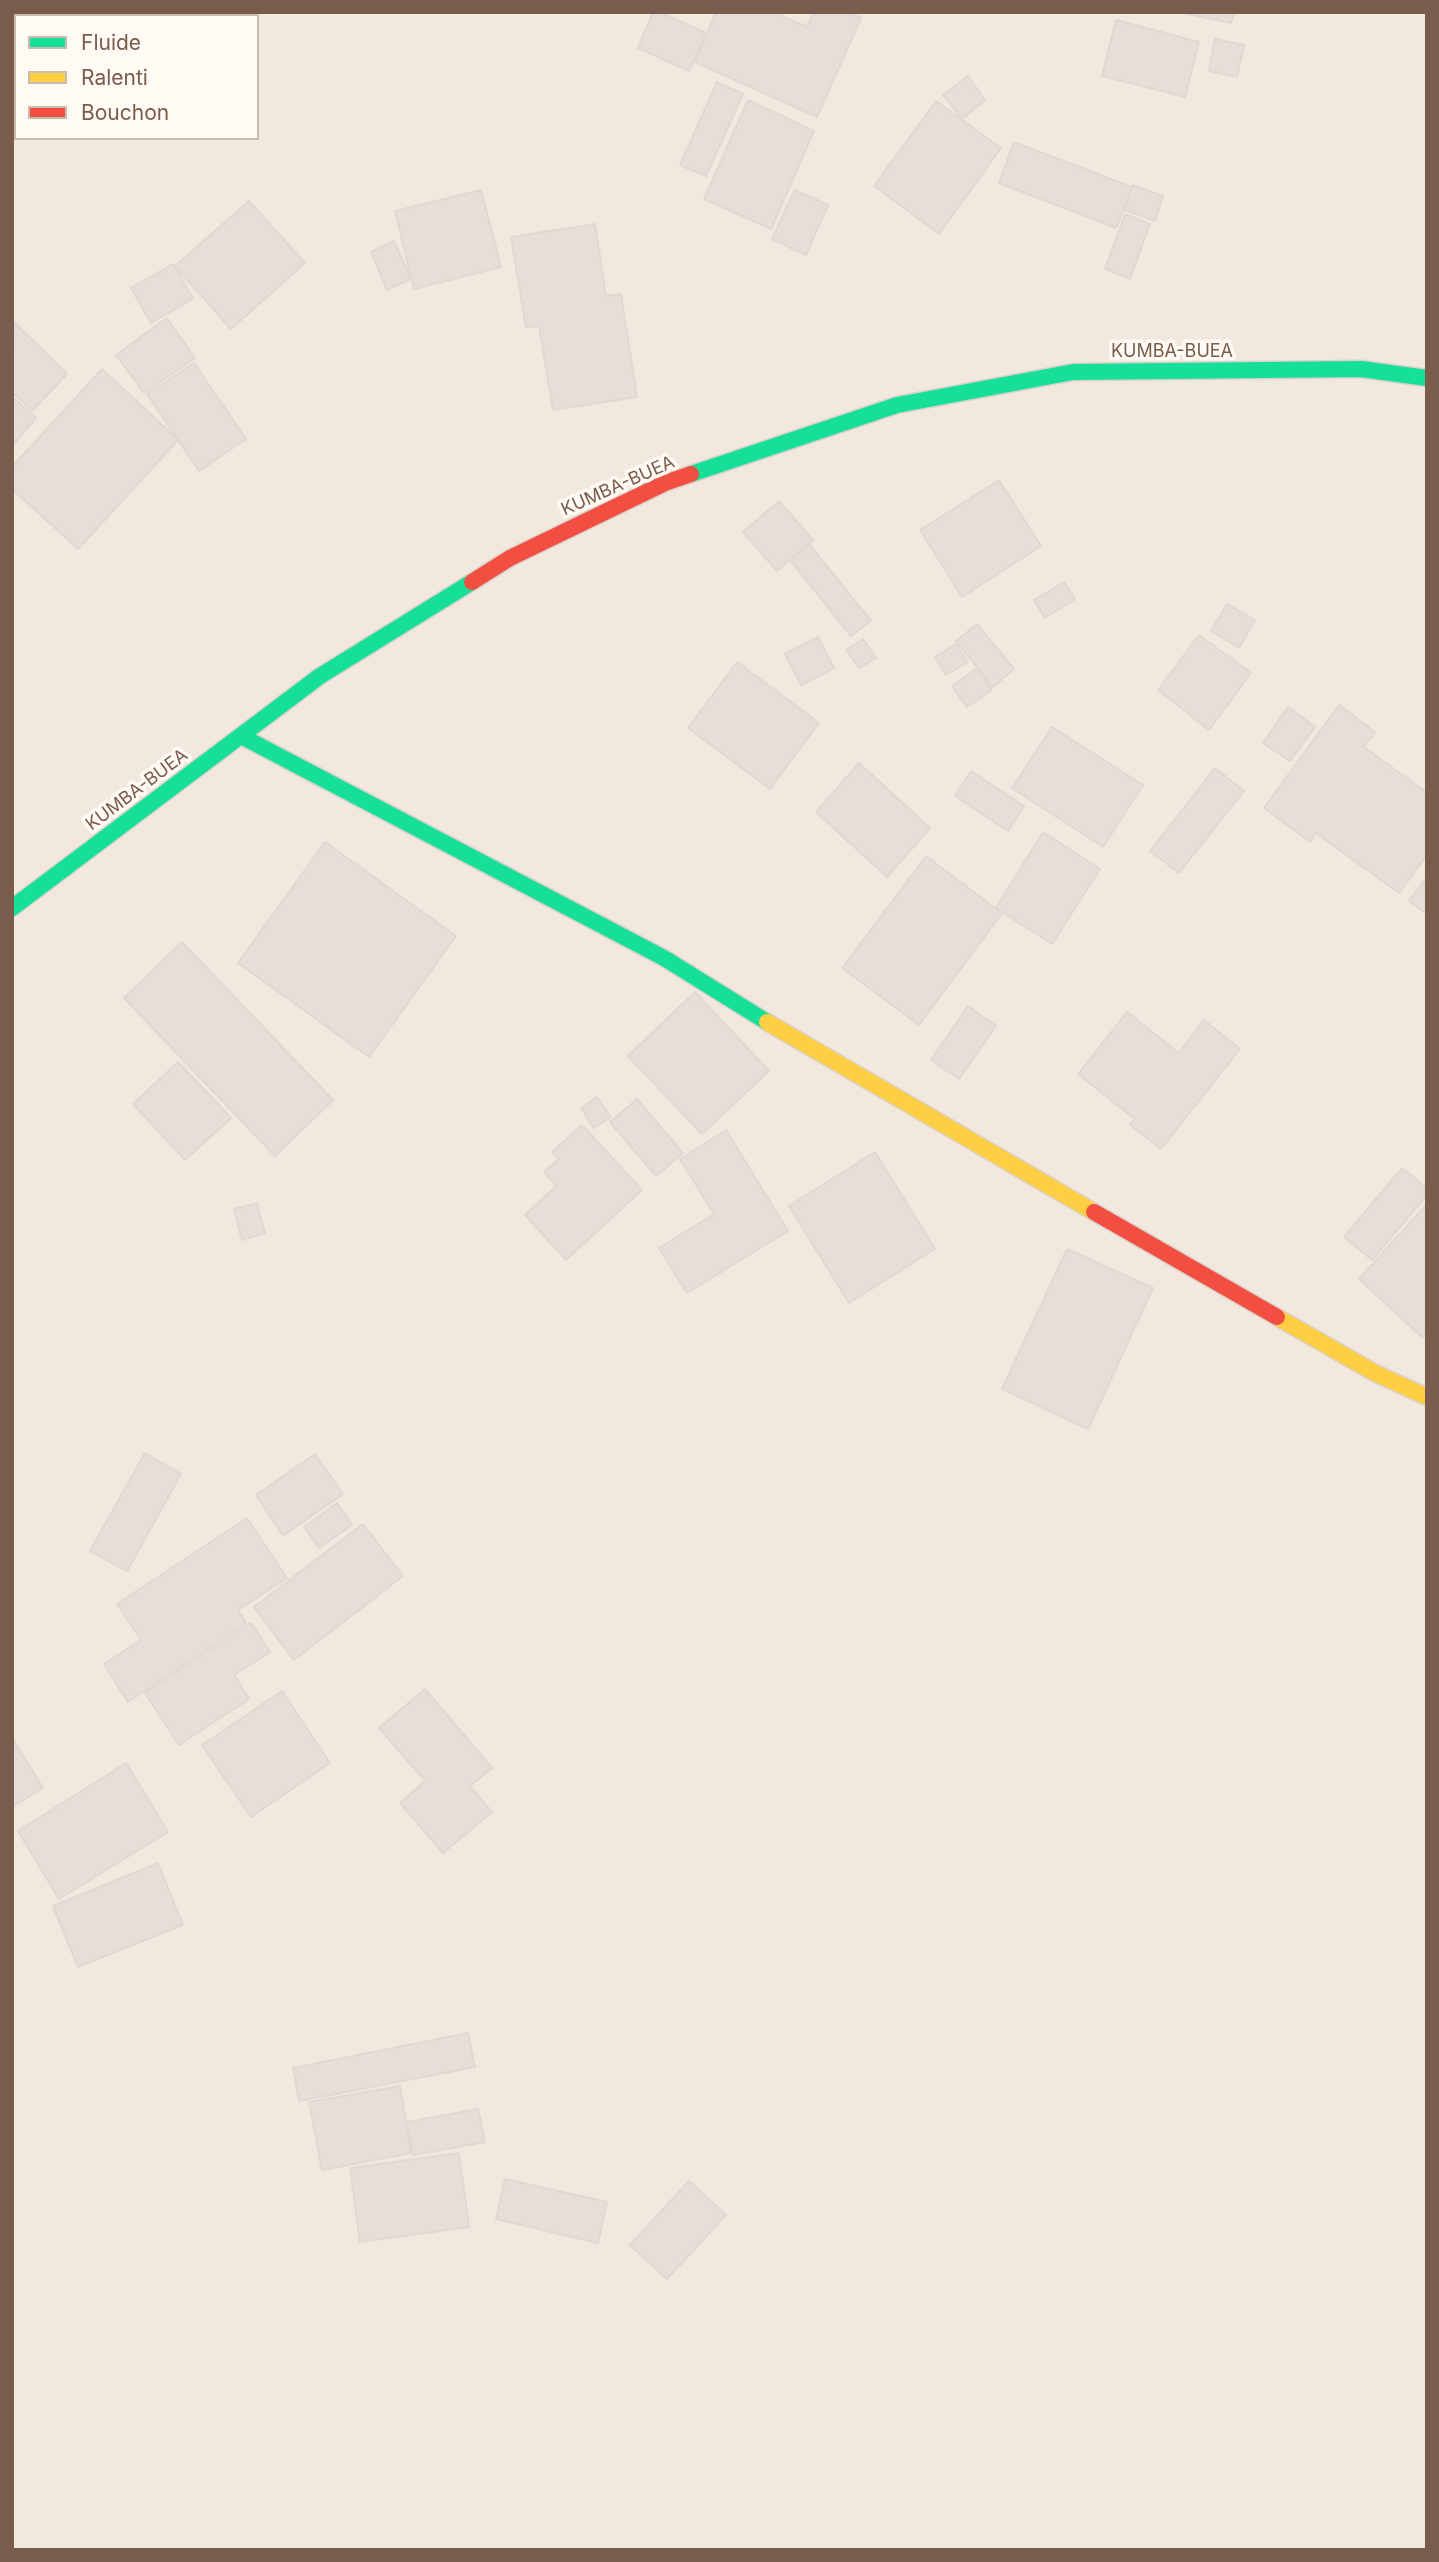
<!DOCTYPE html>
<html>
<head>
<meta charset="utf-8">
<style>
  body { margin:0 }
  #map { position:relative; width:1439px; height:2562px; overflow:hidden; background:#f9f5f0; font-family:Inter,sans-serif }
  canvas { display:block }
  .frame { position:absolute; inset:0; border:14px solid #7a5c4d; pointer-events:none }
  .legend { position:absolute; left:14px; top:14px; width:245px; height:126px; box-sizing:border-box; background:#fffaf3; border:2px solid #cabbb1; margin:0; padding:9px 12px; list-style:none; font-size:21px; color:#7a5c4d }
  .legend li { display:flex; align-items:center; gap:14px; height:35px }
  .legend b { width:35px; border:2px solid #cabbb1 }
</style>
</head>
<body>
<div id="map">
<canvas width="1439" height="2562"></canvas>
<div class="frame"></div>
<ul class="legend">
<li><b style="height:9px;background:#16e098"></b>Fluide</li>
<li><b style="height:9px;background:#ffcf43"></b>Ralenti</li>
<li><b style="height:9px;background:#f24e42"></b>Bouchon</li>
</ul>
</div>
<script>
const c = document.querySelector('canvas').getContext('2d');
c.lineJoin = 'round';
function fill(path, color) {
  c.fillStyle = color;
  c.fill(path, 'evenodd');
}
function stroke(path, color, width, dash) {
  c.strokeStyle = color;
  c.lineWidth = width;
  c.lineCap = dash ? 'butt' : 'round';
  c.setLineDash(dash || []);
  c.stroke(path);
}
function label(font, color, halo, rows, align = 'center') {
  c.font = font + ' Inter,sans-serif';
  c.lineWidth = 7;
  c.setLineDash([]);
  c.textBaseline = 'middle';
  c.strokeStyle = halo;
  c.fillStyle = color;
  for (const [text, x, y, turn = 0] of rows) {
    c.save();
    c.translate(x, y);
    c.rotate((+turn || 0) * Math.PI / 180);
    c.textAlign = isNaN(turn) ? turn : align;
    if (halo) c.strokeText(text, 0, 0);
    c.fillText(text, 0, 0);
    c.restore();
  }
}
fill(new Path2D(`
  M12,12h1415v2538h-1415zM16,16h241v122h-241z`), '#f2e8de');
const building = new Path2D(`
  M43,12h30l3,4h-37z
  M653,12h7l46,21 -17,38 -51,-23z
  M716,12h57l34,15 7,-15h33l14,6 -44,99 -122,-55z
  M1179,12h56l-4,11z
  M1116,20l83,22 -14,55 -83,-21z
  M16,36v18l-4,-4v-11z
  M1215,39l29,6 -7,32 -28,-6z
  M12,53l4,3v55l-4,-4z
  M968,76l17,24 -23,19 -19,-24z
  M717,82l26,12 -37,82 -26,-11z
  M748,100l66,31 -43,98 -67,-30z
  M936,101l65,47 -62,86 -65,-48z
  M12,110l4,4v22l-4,3z
  M1014,142l118,45 -16,41 -117,-45z
  M1133,185l30,11 -8,25 -30,-11z
  M481,190l20,77 -87,22 -19,-78z
  M795,190l33,15 -22,50 -34,-16z
  M249,201l56,62 -74,66 -56,-63z
  M1125,214l25,10 -20,55 -25,-10z
  M595,224l11,72 15,-2 16,103 -84,13 -14,-84 -13,1 -15,-90z
  M394,241l17,38 -24,11 -16,-38z
  M173,264l20,35 -42,24 -20,-35z
  M167,318l28,40 -51,35 -28,-38z
  M14,322l53,52 -35,37 -20,-19z
  M194,363l52,76 -47,32 -52,-77z
  M102,369l76,71 -100,109 -66,-60v-22z
  M12,397l24,21 -24,28z
  M999,480l42,66 -79,51 -42,-67z
  M779,501l34,39 -36,31 -34,-39z
  M810,545l61,76 -20,15 -61,-76z
  M1064,582l11,17 -30,19 -11,-18z
  M1227,604l28,16 -16,28 -28,-17z
  M977,624l37,45 -21,18 -37,-46z
  M1199,635l52,38 -42,57 -51,-40z
  M818,637l16,31 -33,17 -16,-31z
  M863,639l13,19 -17,10 -13,-18z
  M956,644l12,18 -22,13 -11,-18z
  M737,662l82,61 -49,66 -82,-61z
  M977,668l15,22 -25,17 -15,-21z
  M1339,705l36,27 -11,15 63,46v62l-28,38 -83,-60 -6,9 -46,-34z
  M1288,707l27,20 -25,34 -27,-18z
  M1052,727l91,58 -40,62 -91,-59z
  M859,763l71,65 -43,49 -71,-65z
  M1215,768l29,23 -65,82 -29,-22z
  M971,771l53,35 -16,25 -53,-35z
  M1043,832l57,37 -48,75 -56,-36z
  M325,842l131,94 -87,121 -131,-94z
  M926,856l76,57 -83,112 -77,-57z
  M1427,877v37l-18,-13z
  M182,942l151,158 -58,56 -151,-158z
  M695,992l74,79 -67,63 -74,-78z
  M968,1006l28,20 -37,53 -28,-19z
  M1127,1012l52,41 25,-33 36,29 -79,100 -31,-24 5,-6 -57,-45z
  M178,1062l53,56 -46,42 -52,-56z
  M597,1097l14,20 -17,11 -13,-20z
  M637,1099l46,54 -27,23 -46,-54z
  M582,1125l60,65 -76,70 -41,-45 31,-29 -12,-14 15,-13 -7,-7z
  M726,1130l62,101 -101,62 -28,-45 55,-34 -34,-55z
  M875,1152l60,97 -86,54 -60,-97z
  M1402,1168l25,20v7l-55,65 -28,-23z
  M257,1203l8,30 -23,7 -8,-31z
  M1427,1204v129l-4,5 -64,-59z
  M1067,1249l86,39 -65,141 -86,-40z
  M145,1453l36,21 -54,97 -37,-20z
  M315,1454l28,40 -60,42 -27,-41z
  M337,1503l15,22 -33,23 -15,-21z
  M247,1518l40,60 -49,32 8,13 -118,79 -24,-38 37,-24 -24,-36z
  M363,1524l40,52 -109,84 -40,-53z
  M251,1623l19,29 -36,23 15,24 -70,46 -34,-52z
  M425,1689l67,79 -22,18 22,26 -49,41 -43,-50 25,-22 -46,-53z
  M282,1691l48,72 -79,54 -49,-72z
  M12,1738l31,50 -31,19z
  M126,1763l42,69 -109,67 -41,-68z
  M158,1863l25,62 -105,42 -25,-61z
  M468,2033l7,34 -176,34 -6,-33z
  M400,2086l11,67 -89,17 -13,-68z
  M478,2109l7,33 -72,13 -6,-33z
  M459,2153l10,74 -109,15 -10,-74z
  M505,2179l102,23 -9,41 -102,-24z
  M689,2181l37,34 -59,64 -37,-34z`);
fill(building, '#e6ded7');
stroke(building, '#e2d8d2', 2);
const fast = new Path2D(`
  M691,474l206,-69 176,-33 288,-3 66,9
  M241,736l423,222 103,64
  M12,908l308,-232 152,-94`);
const slow = new Path2D(`
  M767,1022l327,190
  M1277,1317l98,56 52,24`);
const jam = new Path2D(`
  M472,582l38,-24 155,-75 26,-9
  M1094,1212l183,105`);
stroke(fast, '#d9d2cb', 19);
stroke(slow, '#d9d2cb', 19);
stroke(jam, '#d9d2cb', 19);
stroke(fast, '#16e098', 16);
stroke(slow, '#ffcf43', 16);
stroke(jam, '#f24e42', 16);
label('18px', '#7a5c4d', '#fffaf3', [
  ["KUMBA-BUEA",1172,352],
  ["KUMBA-BUEA",618,486,-24],
  ["KUMBA-BUEA",137,790,-37]
]);
</script>
</body>
</html>
